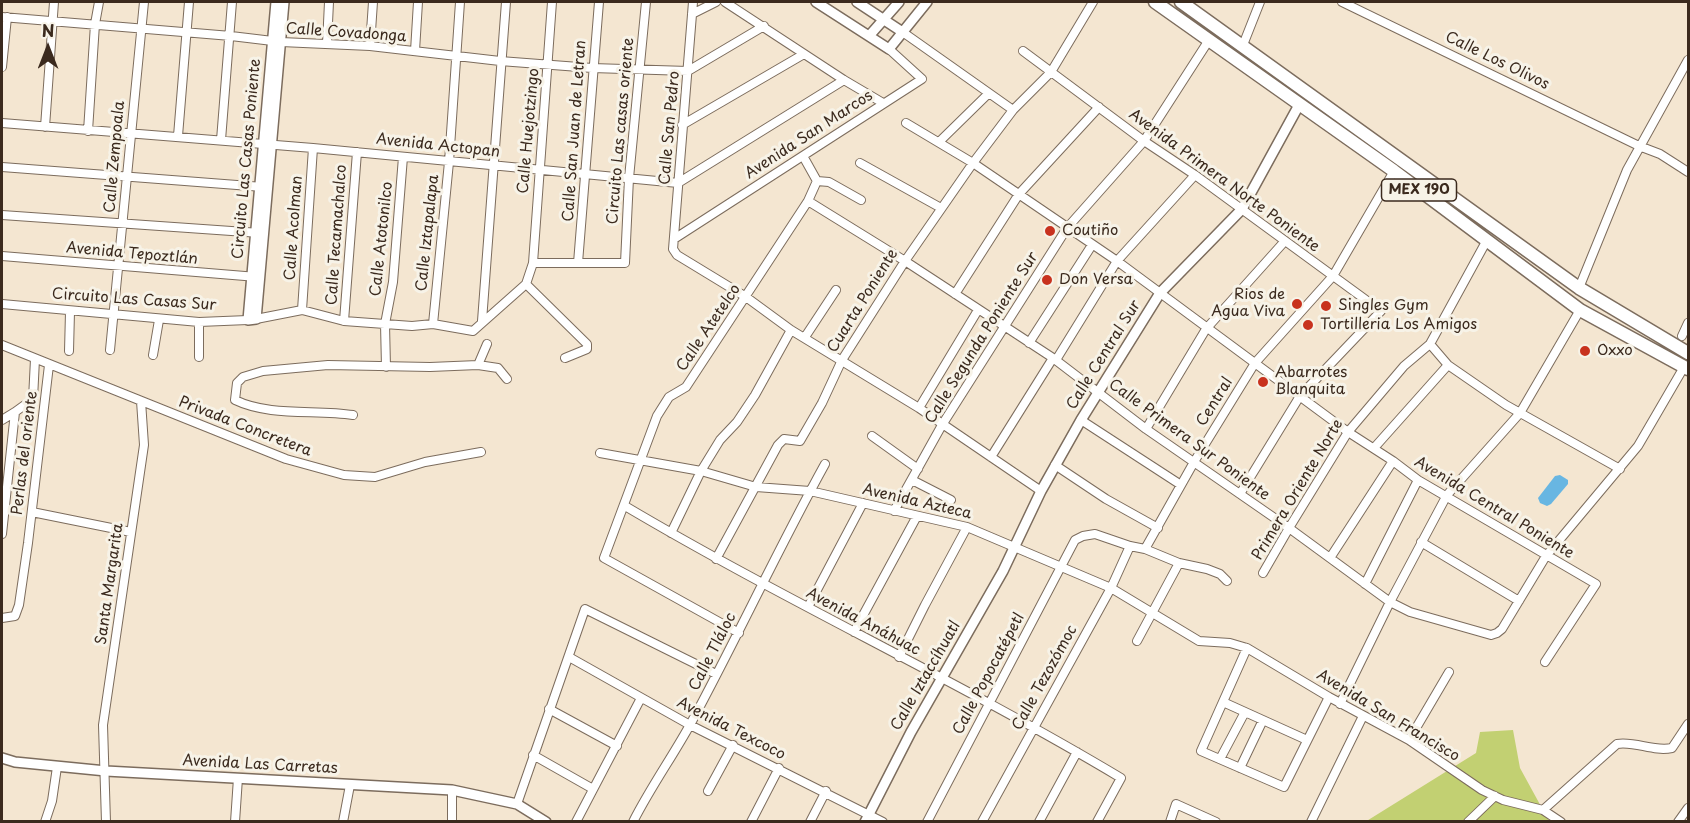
<!DOCTYPE html>
<html>
<head>
<meta charset="utf-8">
<style>
  body { margin:0 }
  #map { position:relative; width:1690px; height:823px; overflow:hidden; background:#f4e6d1; font-family:"Playpen Sans",sans-serif }
  canvas { display:block }
  .frame { position:absolute; inset:0; border:3px solid #3b2a1e; pointer-events:none }
  .north { position:absolute; left:18px; top:18px; width:60px; height:60px; -webkit-text-stroke:4px #f7f3e8; paint-order:stroke; rotate:0deg; font-size:16px; font-weight:700; line-height:24px; text-align:center; color:#3b2a1e }
  .north::after { content:''; display:block; margin:auto; width:21px; height:27px; background:#3b2a1e; clip-path:polygon(50% 0,100% 100%,50% 72%,0 100%) }
</style>
</head>
<body>
<div id="map">
<canvas width="1690" height="823"></canvas>
<div class="frame"></div>
<div class="north">N</div>
</div>
<script>
const c = document.querySelector('canvas').getContext('2d');
c.lineJoin = 'round';
function fill(path, color) {
  c.fillStyle = color;
  c.fill(path, 'evenodd');
}
function stroke(path, color, width, dash) {
  c.strokeStyle = color;
  c.lineWidth = width;
  c.lineCap = dash ? 'butt' : 'round';
  c.setLineDash(dash || []);
  c.stroke(path);
}
function label(font, color, halo, rows, align = 'center') {
  c.font = font + ' "Playpen Sans",sans-serif';
  c.lineWidth = 6;
  c.setLineDash([]);
  c.textBaseline = 'middle';
  c.strokeStyle = halo;
  c.fillStyle = color;
  for (const [text, x, y, turn = 0] of rows) {
    c.save();
    c.translate(x, y);
    c.rotate((+turn || 0) * Math.PI / 180);
    c.textAlign = isNaN(turn) ? turn : align;
    if (halo) c.strokeText(text, 0, 0);
    c.fillText(text, 0, 0);
    c.restore();
  }
}
fill(new Path2D(`
  M1513,730l7,38 29,53 -184,1 111,-69 4,-21z`), '#c2d072');
fill(new Path2D(`
  M1560,475l8,5v4l-17,20 -4,2 -7,-3 -2,-5 17,-22z`), '#68b6e2');
const minor = new Path2D(`
  M693,2l-20,247 4,6 69,42 45,33 128,78 122,83
  M725,2l119,78 39,23
  M1342,2l297,144 21,8 28,18
  M692,14l24,-12
  M2,17l229,19 50,6 89,4 130,15 92,7 96,3 76,-45
  M904,33l109,77
  M327,44l2,-42
  M1243,45l17,-43
  M370,46l3,-44
  M415,51l3,-49
  M1023,51l121,90 51,34 186,136 -81,85 -60,98
  M2,67l5,-50
  M2,123l311,25 365,35 166,-103
  M906,123l67,40 144,98 231,171 45,29 25,19 178,104 -51,78
  M682,125l122,-71
  M45,127l9,-125
  M88,131l7,-107 4,-22
  M178,136l11,-134
  M221,140l11,-138
  M939,142l49,-48
  M803,156l14,25
  M860,163l81,45
  M2,167l261,20
  M817,181l12,1 32,18
  M808,201l97,60 148,97 93,71 143,99 101,74 20,10 81,23 6,-2 5,-4 44,-73 92,-110 46,-79
  M2,215l258,18
  M674,239l248,-160 -33,-30
  M2,256l255,21
  M533,263h92l4,-85 17,-176
  M578,263l21,-261
  M526,284l61,60v5l-22,9
  M1579,288l48,-118 61,-110
  M955,294l64,-100 80,-87
  M2,304l197,18 49,-2
  M302,310l11,-162
  M256,319l46,-9 42,11 68,5 21,-2 40,7 53,-47 7,-21 19,-261
  M344,321l13,-169
  M482,321l24,-319
  M433,324l16,-162 11,-160
  M1682,336l6,-13
  M805,337l31,-47
  M1029,343l63,-98
  M1430,344l18,21 58,40 114,64
  M2,345l284,114 58,16 31,2 50,-15 56,-10
  M110,350l34,-348
  M69,351l1,-39
  M153,355l6,-35
  M199,357v-35
  M1056,360l61,-99 78,-86
  M478,365l9,-21
  M386,367l-1,-43 8,-42 10,-125
  M919,408l59,-98
  M353,415c-37,-6 -83,2 -118,-15l2,-17 6,-6 20,-6 65,-6 102,2 48,-2 20,3 9,11
  M2,420l13,-8
  M1081,420l100,65
  M1146,429l60,-100 78,-87
  M872,436l46,33
  M1374,448l74,-83
  M600,453l101,18 55,16 54,4 157,36 144,61 88,53 31,2 17,5 82,49 80,43 73,50 21,10 40,10 18,12
  M991,457l62,-99
  M1055,465l51,34 52,29
  M912,480l39,20
  M625,506c162,96 334,175 496,272l-24,44
  M894,511l48,-86 125,-197 77,-87 65,-101
  M32,512l99,20
  M671,533l30,-62 19,-31 17,-18 18,-27 36,-65
  M2,534l13,-122 18,-13 2,-40
  M1421,542l98,59
  M1145,549l49,-87 61,-99 78,-87 61,-105
  M1330,558l63,-97
  M716,559l62,-114 6,-6 16,2 22,-38 20,-43 63,-99 68,-98 40,-53 38,-38 42,-70
  M1263,573l26,-45 59,-96 56,-66 26,-22 57,-104
  M1365,584l53,-104
  M808,607l55,-104
  M2,618l13,-2 4,-11 9,-62 21,-178
  M854,632l63,-116
  M739,633l-135,-75 53,-142 12,-19 17,-10 122,-186 9,-20
  M1137,641l42,-78
  M1247,648l-46,103 83,36 45,-90
  M569,657l121,68 193,97
  M899,657l26,-52 42,-78
  M1223,702l84,38
  M1340,704l50,-102 57,-107 73,-82 60,-103
  M549,709l68,37
  M1409,740l40,-68
  M533,755l60,34
  M1220,759l25,-47
  M1240,768l23,-48
  M452,790v32
  M708,791l25,-46
  M517,804l68,-195 131,65
  M1543,810l74,-66c19,-3 36,8 55,4l16,-24
  M45,822l7,-21 5,-34
  M106,822l-3,-97 41,-280 -3,-44
  M235,822l3,-44
  M343,822l7,-37
  M576,822l65,-124
  M633,822c17,-34 40,-66 58,-99 46,-85 87,-174 134,-259
  M751,822l28,-54
  M810,822l16,-31
  M927,822l148,-282 8,-4 12,-2 35,12 15,3 34,14 28,6 13,5 7,7
  M982,822l129,-234 19,-42
  M1039,822l38,-70
  M1170,822l6,-18 40,18
  M1311,822l52,-106
  M1468,822l27,-26
  M1678,822l10,-14`);
const tertiary = new Path2D(`
  M276,2l-28,318 8,-1 28,-317
  M816,2l73,47 38,-47
  M857,2l47,31
  M869,36l30,-34
  M2,758l13,4 91,9 346,19 65,14 29,18
  M865,822l46,-90 92,-161 38,-80 40,-71 79,-127 82,-84 57,-104`);
const primary = new Path2D(`
  M1155,2l239,169 186,139 108,59
  M1181,2l398,286 109,65`);
stroke(minor, '#7c6c5d', 10);
stroke(tertiary, '#7c6c5d', 12);
stroke(primary, '#7c6c5d', 15);
stroke(minor, '#fff', 8);
stroke(tertiary, '#fff', 9);
stroke(primary, '#fff', 12);
for (const [x, y, r, color] of [
  [1050,231,6,"#c8321e"],
  [1047,280,6,"#c8321e"],
  [1297,304,6,"#c8321e"],
  [1326,306,6,"#c8321e"],
  [1308,325,6,"#c8321e"],
  [1585,351,6,"#c8321e"],
  [1263,382,6,"#c8321e"]
]) {
  const dot = new Path2D();
  dot.arc(x, y, r, 0, 2 * Math.PI);
  c.fillStyle = color;
  c.fill(dot);
  stroke(dot, '#f7f3e8', 2);
}
for (const [x, y, w] of [
  [1419,190,75]
]) {
  const box = new Path2D();
  box.roundRect(x - w / 2, y - 11, w, 22, 4.5);
  c.fillStyle = '#f7f3e8';
  c.fill(box);
  stroke(box, '#3b2a1e', 1.5);
}
label('bold 14px', '#3b2a1e', null, [
  ["MEX 190",1419,190]
]);
label('15px', '#3b2a1e', '#f7f3e8', [
  ["Calle Covadonga",346,33,4],
  ["Calle Los Olivos",1497,61,26],
  ["Calle San Pedro",670,128,-85],
  ["Calle Huejotzingo",529,131,-85],
  ["Calle San Juan de Letran",575,131,-86],
  ["Circuito Las casas oriente",621,131,-85],
  ["Avenida San Marcos",809,135,-33],
  ["Avenida Actopan",438,146,6],
  ["Calle Zempoala",115,157,-85],
  ["Circuito Las Casas Poniente",247,159,-85],
  ["Avenida Primera Norte Poniente",1224,181,36],
  ["Calle Acolman",294,228,-86],
  ["Calle Iztapalapa",428,233,-84],
  ["Calle Tecamachalco",337,235,-86],
  ["Calle Atotonilco",382,239,-84],
  ["Avenida Tepoztlán",132,254,5],
  ["Circuito Las Casas Sur",134,300,4],
  ["Cuarta Poniente",863,301,-58],
  ["Calle Atetelco",709,328,-56],
  ["Calle Segunda Poniente Sur",982,338,-58],
  ["Calle Central Sur",1104,355,-58],
  ["Central",1215,402,-58],
  ["Privada Concretera",245,427,21],
  ["Calle Primera Sur Poniente",1189,440,36],
  ["Perlas del oriente",25,453,-83],
  ["Primera Oriente Norte",1298,490,-59],
  ["Avenida Azteca",917,502,13],
  ["Avenida Central Poniente",1494,508,31],
  ["Santa Margarita",110,584,-82],
  ["Avenida Anáhuac",863,622,28],
  ["Calle Tláloc",713,652,-63],
  ["Calle Popocatépetl",989,674,-62],
  ["Calle Iztaccíhuatl",926,676,-60],
  ["Calle Tezozómoc",1045,678,-61],
  ["Avenida San Francisco",1388,716,31],
  ["Avenida Texcoco",731,729,27],
  ["Avenida Las Carretas",260,765,3]
]);
label('15px', '#3b2a1e', '#f7f3e8', [
  ["Coutiño",1062,231],
  ["Don Versa",1059,280],
  ["Rios de",1285,295,"right"],
  ["Agua Viva",1285,312,"right"],
  ["Singles Gym",1338,306],
  ["Tortilleria Los Amigos",1320,325],
  ["Oxxo",1597,351],
  ["Abarrotes",1275,373],
  ["Blanquita",1275,390]
], 'left');
</script>
</body>
</html>
